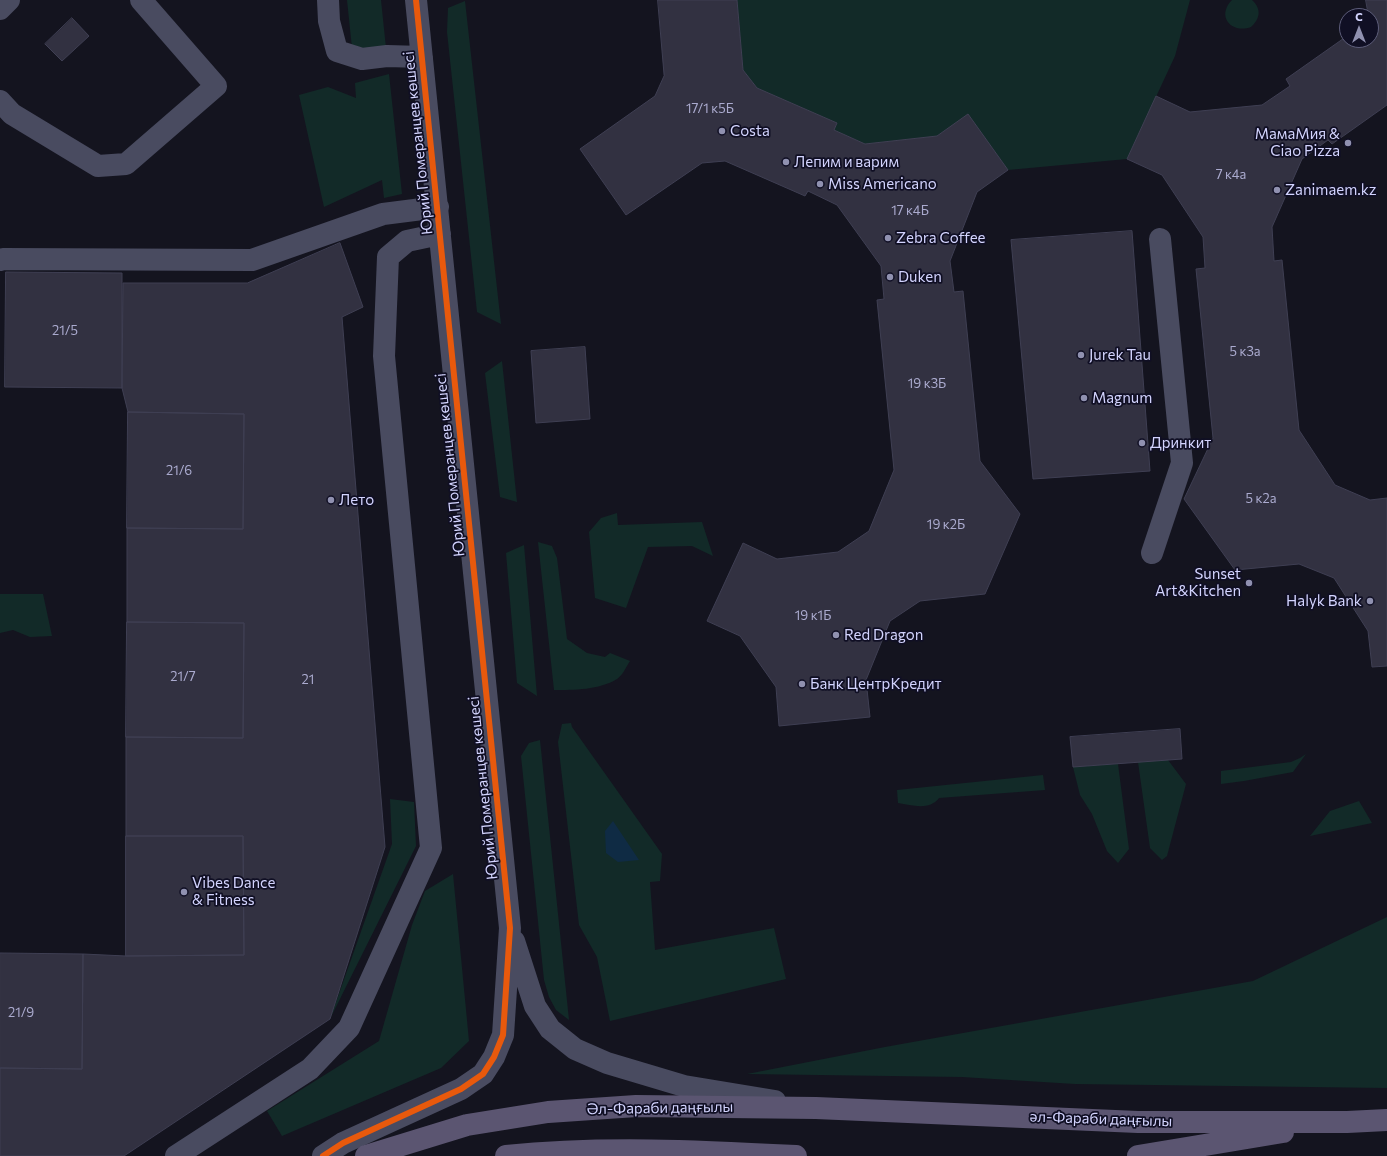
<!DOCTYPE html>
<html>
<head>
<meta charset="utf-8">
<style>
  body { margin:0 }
  #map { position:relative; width:1387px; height:1156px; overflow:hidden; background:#14141f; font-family:Commissioner,sans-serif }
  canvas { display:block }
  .north { position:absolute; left:1339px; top:8px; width:40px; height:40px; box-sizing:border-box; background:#100f24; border:1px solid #5e5e7b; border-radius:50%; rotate:0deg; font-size:11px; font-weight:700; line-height:16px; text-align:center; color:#d3d4fe }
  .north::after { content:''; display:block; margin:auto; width:14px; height:18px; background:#9091b0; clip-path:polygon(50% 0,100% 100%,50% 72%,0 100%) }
</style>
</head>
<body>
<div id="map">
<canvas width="1387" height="1156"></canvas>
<div class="north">С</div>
</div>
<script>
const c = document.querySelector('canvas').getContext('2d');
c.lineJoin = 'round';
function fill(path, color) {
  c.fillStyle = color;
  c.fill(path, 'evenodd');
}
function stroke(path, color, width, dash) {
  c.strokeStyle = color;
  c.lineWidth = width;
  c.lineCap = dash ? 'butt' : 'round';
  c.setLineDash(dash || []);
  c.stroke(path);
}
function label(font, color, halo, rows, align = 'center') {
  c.font = font + ' Commissioner,sans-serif';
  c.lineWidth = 3.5;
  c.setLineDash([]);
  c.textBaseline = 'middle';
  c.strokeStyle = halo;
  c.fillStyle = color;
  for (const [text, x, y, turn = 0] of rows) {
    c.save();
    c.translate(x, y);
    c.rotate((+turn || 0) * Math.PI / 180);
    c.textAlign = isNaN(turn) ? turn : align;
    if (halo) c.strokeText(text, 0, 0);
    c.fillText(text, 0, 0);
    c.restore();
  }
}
fill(new Path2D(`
  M347,0h34l5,48h-34z
  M737,0h453l-15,56 -48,103 -119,11 -40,-55 -31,21 -72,8 -31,-14 3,-7 -80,-35 -14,-18z
  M1232,0h20c10,9 8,19 -1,27 -20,7 -35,-11 -19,-27z
  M465,1l36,323 -24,-12 -30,-280 1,-24z
  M389,74l13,120 -18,4 -2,-18 -58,27 -25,-112 29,-8 28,11 -1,-15z
  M502,361l15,141 -17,-5 -15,-124z
  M617,513l1,12 84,-3 11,34 -21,-10 -44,1 -22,61 -31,-10 -6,-66 12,-14z
  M538,542l14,4 5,12 10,81 20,14 18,4 5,-4 20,8c-4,6 -7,14 -13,18 -18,11 -43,11 -63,11z
  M524,545l13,151 -20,-13 -11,-130z
  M0,594h43l9,42 -22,1 -17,-7 -13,3z
  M571,723l1,4 90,127 -2,27 -10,1 5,68 119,-22 12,51 -176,42 -13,-64 -18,-32 -21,-183 4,-18z
  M540,740l29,280 -13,-10 -7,-13 -5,-17 -23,-224 8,-13z
  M1306,754l-13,18 -49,9 -23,3v-13l70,-9 9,-4z
  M1168,760l18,24 -19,72 -5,4 -12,-12 -12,-86z
  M1118,764l11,85 -11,14 -11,-12 -15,-37 -12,-19 -7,-28z
  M1043,775l2,15 -106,8c-10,13 -27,7 -41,5l-1,-13z
  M390,799l24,3 2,44 -86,173 62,-175z
  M1359,801l13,22 -62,13 20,-25z
  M453,874l16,167 -28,27 -159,68 -15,-25 112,-70 33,-116 13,-34z
  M1387,917v171l-312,-4 -113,-7 -215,-3 138,-27 368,-66z`), '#122a28');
fill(new Path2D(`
  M613,821l26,39 -21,2 -12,-9 -1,-22z`), '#0f2b44');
const building = new Path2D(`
  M658,0h79l6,70 14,18 80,35 -3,7 31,14 72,-8 31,-22 40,56 -31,22 -27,69 4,31 9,-1 17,170 40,53 -35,80 -65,7 -30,20 -24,59 4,37 -91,9 -3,-39 -36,-51 -33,-15 36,-78 34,16 61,-7 31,-21 25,-61 -17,-170 7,-1 -3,-33 -44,-61 -29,-14 -3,5 -80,-35 -23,2 -76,52 -46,-66 75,-53 9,-20z
  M1366,0h21v105l-55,39 -4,-4 -26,19 -30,68 2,34 8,-1 17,170 36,55 35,15 17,-2v168l-15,1 -4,-36 -34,-53 -35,-14 -64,6 -51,-71 29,-61 -17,-169 9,-1 -2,-31 -41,-62 -35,-16 29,-63 34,16 72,-7 28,-19 -4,-7 61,-43v4h24v-24h-7l3,-7z
  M72,18l17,18 -27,25 -17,-17z
  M1132,231l18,240 -117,8 -22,-239z
  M340,243l23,64 -21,10 43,530 -55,172 -206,137h-124v-88l82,1 1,-115 43,2 118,-1 -1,-119h-117v-99l117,1 1,-115 -117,-1v-94l116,1 1,-115 -116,-2 -6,-24 1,-105h124z
  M6,272l116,1v115l-117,-1z
  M585,347l5,72 -54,4 -5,-72z
  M128,412l116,2 -1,115 -116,-1z
  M127,622l117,1 -1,115 -117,-1z
  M1180,729l2,30 -109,8 -3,-30z
  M126,836h117l1,119 -118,1z
  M0,953l83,1 -1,115 -82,-1z`);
fill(building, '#323141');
stroke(building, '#3f3f53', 1);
stroke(new Path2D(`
  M328,0l1,21 8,30 25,8 25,-3 35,1
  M0,9l9,-9
  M0,101l12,13 86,52 28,-2 90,-78 -75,-86
  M0,260l3,-1 249,1 131,-46 55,-7
  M1152,553l30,-90 -22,-224
  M514,941l21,65 15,23 25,20 32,14 77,23 91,15
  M176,1156l134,-87 39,-41 82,-180 -47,-492 4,-99 19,-16 33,-7
  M323,1156l20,-13 118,-54 22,-15 11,-17 9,-22 7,-107 -94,-928`), '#494b60', 22);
stroke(new Path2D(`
  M366,1156l101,-31 81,-13 88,-6 180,2 322,14h209l40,-2
  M506,1156c96,-10 194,-5 290,0
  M1138,1156l145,-24`), '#5b5571', 22);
stroke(new Path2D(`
  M323,1156l20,-13 118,-54 22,-15 11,-17 9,-22 7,-107 -94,-928`), '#e8590c', 6);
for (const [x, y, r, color] of [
  [722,131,4,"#9091b0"],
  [1348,143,4,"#9091b0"],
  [786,162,4,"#9091b0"],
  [820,184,4,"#9091b0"],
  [1277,190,4,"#9091b0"],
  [888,238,4,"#9091b0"],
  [890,277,4,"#9091b0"],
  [1081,355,4,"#9091b0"],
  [1084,398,4,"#9091b0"],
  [1142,443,4,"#9091b0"],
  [331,500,4,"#9091b0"],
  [1249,583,4,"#9091b0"],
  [1370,601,4,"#9091b0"],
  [836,635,4,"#9091b0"],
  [802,684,4,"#9091b0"],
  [184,892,4,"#9091b0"]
]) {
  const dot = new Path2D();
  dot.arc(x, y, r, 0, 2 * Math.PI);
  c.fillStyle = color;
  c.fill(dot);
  stroke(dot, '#100f24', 1.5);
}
label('13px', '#ababcf', null, [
  ["17/1 к5Б",710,109],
  ["7 к4а",1231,175],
  ["17 к4Б",910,211],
  ["21/5",65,331],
  ["5 к3а",1245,352],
  ["19 к3Б",927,384],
  ["21/6",179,471],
  ["5 к2а",1261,499],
  ["19 к2Б",946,525],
  ["19 к1Б",813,616],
  ["21/7",183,677],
  ["21",308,680],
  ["21/9",21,1013]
]);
label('15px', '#d3d4fe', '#100f24', [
  ["Costa",730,131],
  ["МамаМия &",1340,134,"right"],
  ["Ciao Pizza",1340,151,"right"],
  ["Лепим и варим",794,162],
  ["Miss Americano",828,184],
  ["Zanimaem.kz",1285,190],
  ["Zebra Coffee",896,238],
  ["Duken",898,277],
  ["Jurek Tau",1089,355],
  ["Magnum",1092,398],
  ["Дринкит",1150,443],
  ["Лето",339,500],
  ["Sunset",1241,574,"right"],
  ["Art&Kitchen",1241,591,"right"],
  ["Halyk Bank",1362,601,"right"],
  ["Red Dragon",844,635],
  ["Банк ЦентрКредит",810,684],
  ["Vibes Dance",192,883],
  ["& Fitness",192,900]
], 'left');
label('15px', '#d3d4fe', '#100f24', [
  ["Юрий Померанцев көшесі",418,143,-96],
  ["Юрий Померанцев көшесі",450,465,-96],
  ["Юрий Померанцев көшесі",483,788,-96],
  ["Әл-Фараби даңғылы",660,1108,-1],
  ["әл-Фараби даңғылы",1101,1119,2]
]);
</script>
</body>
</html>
